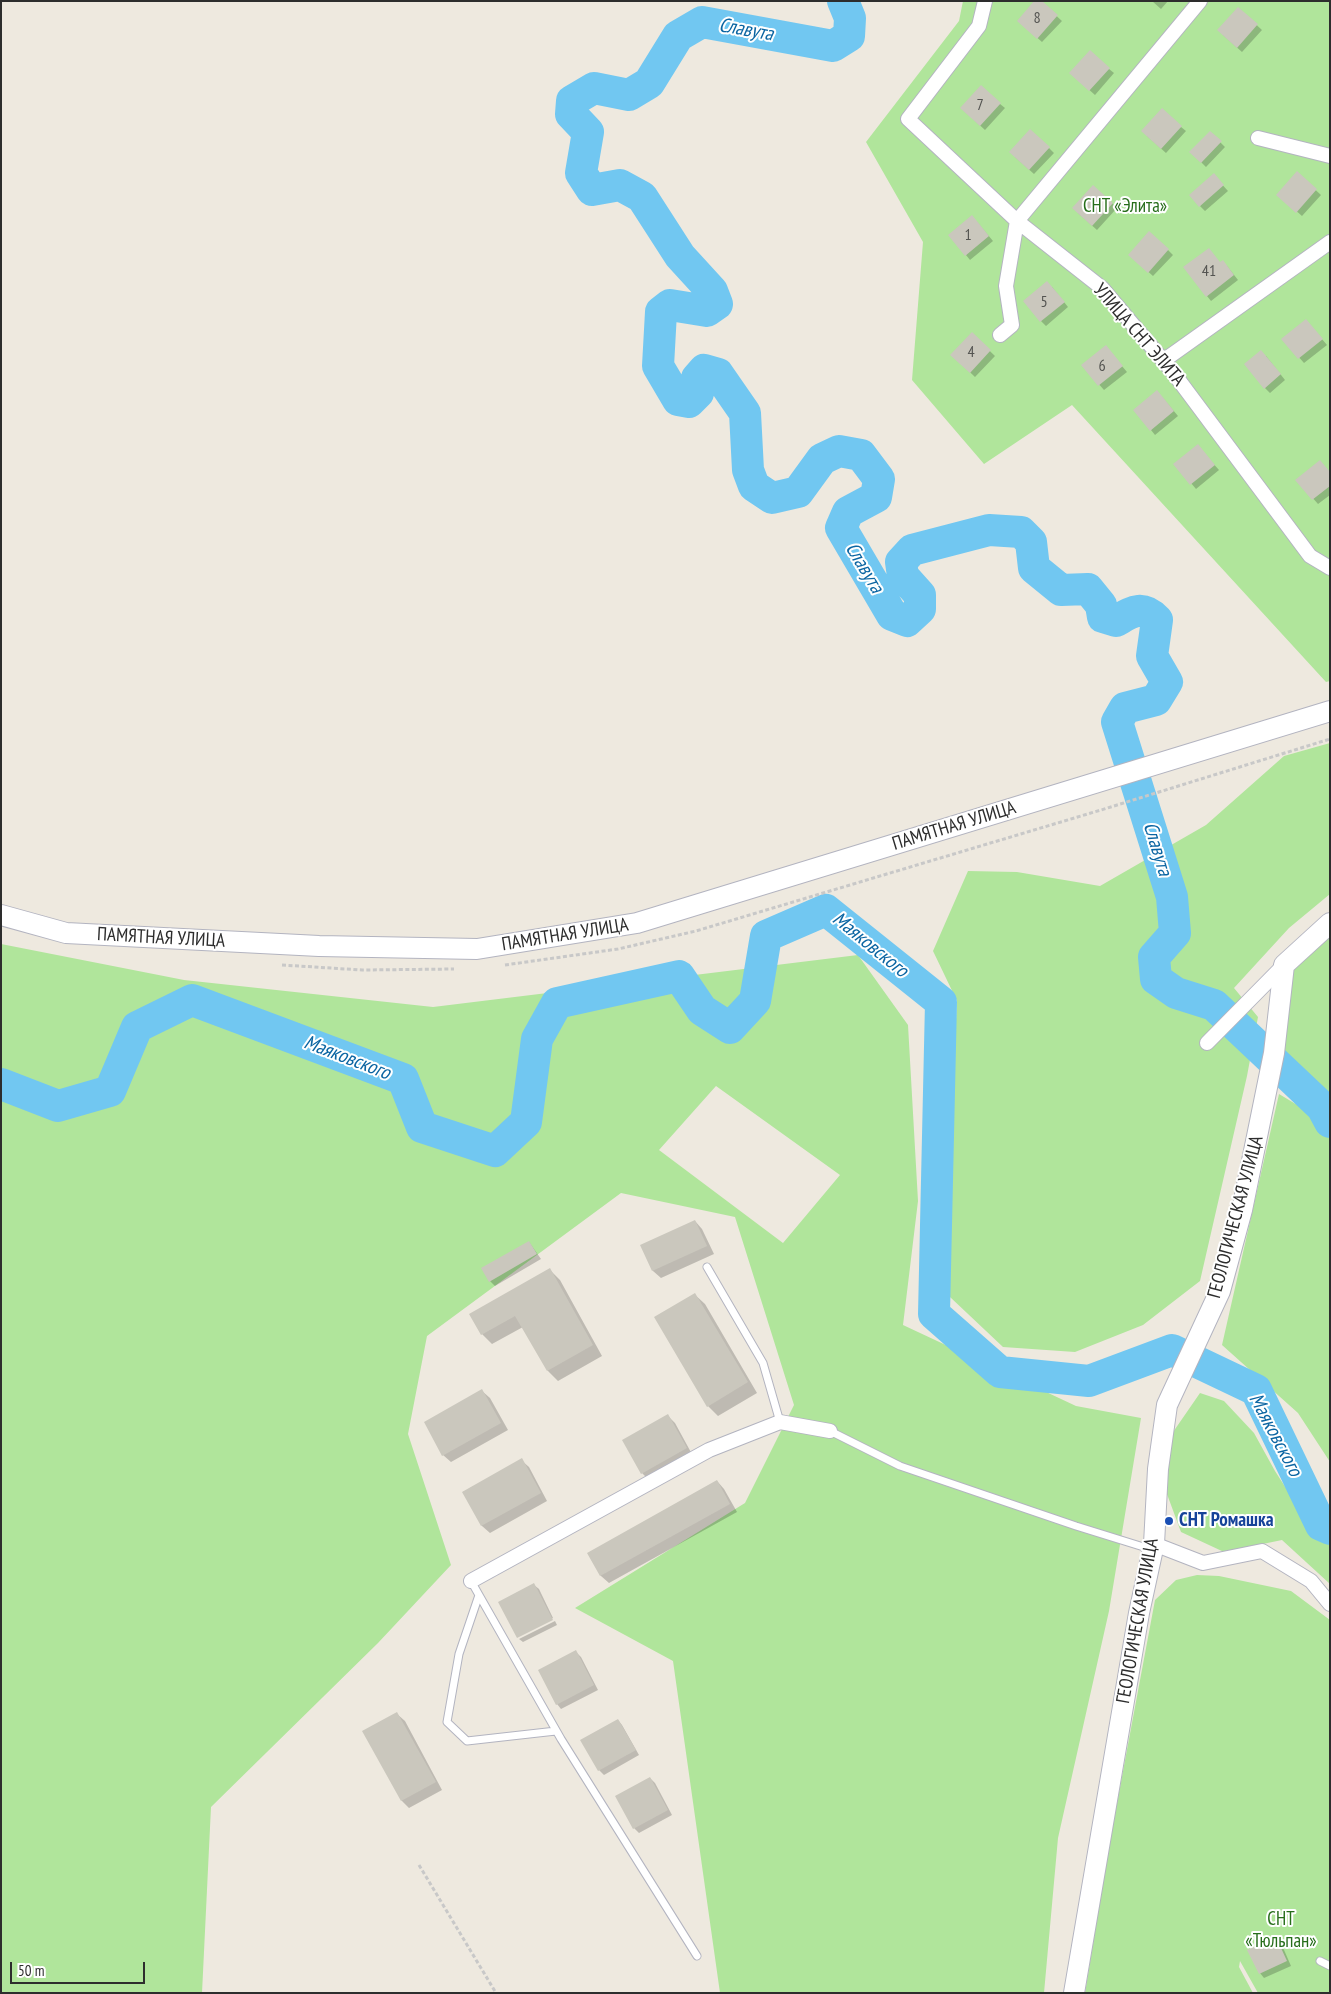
<!DOCTYPE html>
<html>
<head>
<meta charset="utf-8">
<style>
  body { margin:0 }
  #map { position:relative; width:1331px; height:1994px; overflow:hidden; background:#eee9df; font-family:"PT Sans Narrow",sans-serif }
  canvas { display:block }
  .frame { position:absolute; inset:0; border:2px solid #2d2d2d; pointer-events:none }
  .scale { position:absolute; left:10px; top:1962px; width:135px; height:22px; box-sizing:border-box; border:2px solid #2d2d2d; border-top:0; padding-left:6px; font-size:15px; line-height:18px; white-space:nowrap; color:#2d2d2d; -webkit-text-stroke:4px #fff; paint-order:stroke }
</style>
</head>
<body>
<div id="map">
<canvas width="1331" height="1994"></canvas>
<div class="frame"></div>
<div class="scale">50 m</div>
</div>
<script>
const c = document.querySelector('canvas').getContext('2d');
c.lineJoin = 'round';
function fill(path, color) {
  c.fillStyle = color;
  c.fill(path, 'evenodd');
}
function stroke(path, color, width, dash) {
  c.strokeStyle = color;
  c.lineWidth = width;
  c.lineCap = dash ? 'butt' : 'round';
  c.setLineDash(dash || []);
  c.stroke(path);
}
function label(font, color, halo, rows, align = 'center') {
  c.font = font + ' "PT Sans Narrow",sans-serif';
  c.lineWidth = 4;
  c.setLineDash([]);
  c.textBaseline = 'middle';
  c.strokeStyle = halo;
  c.fillStyle = color;
  for (const [text, x, y, turn = 0] of rows) {
    c.save();
    c.translate(x, y);
    c.rotate((+turn || 0) * Math.PI / 180);
    c.textAlign = isNaN(turn) ? turn : align;
    if (halo) c.strokeText(text, 0, 0);
    c.fillText(text, 0, 0);
    c.restore();
  }
}
fill(new Path2D(`
  M963,1h367v680l-4,1 -254,-277 -88,59 -72,-84 11,-138 -57,-100 93,-121z
  M1330,743v151l-41,34 -55,60 24,29 -11,59 -47,205 -57,44 -68,27 -72,-5 -53,-50 -3,-53 1,-78 9,-165 -24,-50 35,-80 49,1 83,14 106,-61 78,-69z
  M1330,923v207l-56,-77 10,-88z
  M1,944l183,36 249,27 425,-52 50,70 10,176 -15,124 173,81 65,12 -32,193 -51,227 -14,155h-324l-47,-332 -98,-53 170,-105 49,-98 -59,-188 -114,-24 -194,143 -19,98 43,131 -73,78 -167,164 -9,186h-201zM716,1086l124,89 -57,68 -124,-93z
  M1279,1094l30,18 21,25v325l-32,-49 -76,-68z
  M1200,1393l24,8 30,32 21,38 27,42 28,22v49l-48,-44 -58,12 -43,-20 -17,-46 7,-51z
  M1197,1575l22,1 72,15 39,29v373h-72l-18,-32 -1,6 14,26h-168l24,-147 46,-246 21,-20z`), '#b0e59b');
fill(new Path2D(`
  M1040,1l22,20 -20,21 -19,-17z
  M1152,1h16l-7,8z
  M1238,8l24,22 -20,22 -19,-17z
  M1109,69l5,4 -19,22 -19,-17z
  M1000,104l5,4 -20,22 -24,-22z
  M1181,127l5,4 -20,22 -19,-17z
  M1210,132l15,15 -19,20 -15,-15z
  M1049,148l5,5 -20,21 -19,-17z
  M1297,173l24,22 -19,21 -19,-17z
  M1218,180l10,11 -23,20 -5,-5z
  M1112,203l5,5 -20,22 -19,-17z
  M977,222l16,19 -23,19 -4,-5z
  M1168,250l5,5 -20,21 -19,-17z
  M1220,263l7,3 11,14 -27,21 -4,-5z
  M1052,287l16,20 -22,19 -5,-5z
  M1310,325l17,20 -23,18 -21,-24z
  M972,334l23,22 -20,21 -23,-22z
  M1110,352l17,20 -23,18 -21,-24z
  M1266,356l19,24 -15,13 -5,-5z
  M1162,397l16,19 -23,19 -4,-5z
  M1202,451l17,19 -23,19 -21,-25z
  M1330,473v22l-12,9 -21,-24z
  M695,1221l7,8 12,25 -53,24 -8,-7 -11,-25z
  M529,1242l12,17 -46,27 -5,-5z
  M550,1270l10,10 42,76 -44,25 -10,-10 -25,-44 -31,17 -10,-10z
  M694,1294l11,10 52,89 -39,23 -10,-10z
  M482,1391l8,7 18,32 -57,32 -8,-7z
  M668,1416l7,7 18,33 -44,24 -7,-7z
  M521,1460l8,7 18,34 -57,32 -8,-7 -19,-34z
  M717,1481l7,8 13,23 -128,71 -8,-7 -12,-23z
  M534,1585l5,4 14,29 -35,18z
  M555,1621l2,4 -34,17 -4,-3z
  M576,1652l5,5 17,33 -37,19 -4,-5z
  M397,1714l8,7 37,69 -33,18 -7,-7 -38,-69z
  M618,1720l4,5 17,30 -35,20 -5,-5z
  M650,1778l5,5 17,32 -33,18 -5,-5 -17,-31z
  M1276,1938l5,5 10,23 -27,12 -4,-5z`), '#0003');
stroke(new Path2D(`
  M843,1l7,17 -1,18 -16,10 -131,-24 -24,14 -29,47 -20,12 -35,-7 -22,13 -1,13 17,18 -7,41 11,17 28,-5 22,12 38,59 32,35 5,13 -10,7 -37,-6 -9,7 -3,54 20,34 11,2 9,-9 -1,-15 7,-8 14,4 27,39 3,57 6,16 18,12 26,-6 24,-33 17,-8 22,4 18,24 -3,18 -28,15 -7,16 51,87 15,6 13,-12v-14l-17,-19 -2,-14 11,-12 77,-20 32,2 10,10 3,26 27,22 27,-1 13,16 2,12 13,4c16,-9 26,-17 41,-1l-5,36 15,26 -11,18 -31,8 -8,14 55,175 3,36 -21,24 2,22 20,14 38,12 108,102 8,15
  M1,1084l57,22 52,-15 27,-64 55,-27 211,79 19,48 73,24 31,-29 11,-83 20,-36 122,-27 23,34 28,18 25,-27 11,-65 60,-26 115,92 -7,312 66,58 89,9 83,-31 84,40 65,135 9,4`), '#71c7f1', 32);
fill(new Path2D(`
  M1034,1h8l16,14 -21,24 -20,-18z
  M1238,7l20,17 -21,24 -20,-18z
  M1090,50l20,18 -21,23 -20,-18z
  M981,85l20,18 -21,23 -20,-18z
  M1162,108l20,18 -21,23 -20,-18z
  M1030,129l20,18 -21,23 -20,-18z
  M1210,131l12,10 -21,22 -12,-11z
  M1297,171l20,18 -21,24 -20,-18z
  M1214,173l10,12 -25,22 -10,-12z
  M1093,185l20,18 -21,23 -20,-18z
  M972,215l17,21 -24,20 -17,-21z
  M1149,231l20,18 -21,24 -20,-18z
  M1209,248l11,14 3,-2 11,15 -28,22 -23,-30z
  M1047,281l18,21 -25,20 -17,-21z
  M1306,319l17,20 -25,20 -17,-20z
  M972,332l19,18 -21,23 -20,-18z
  M1106,345l17,21 -25,20 -17,-21z
  M1261,350l20,24 -17,15 -20,-25z
  M1157,390l17,21 -24,20 -17,-21z
  M1198,444l17,21 -25,20 -17,-21z
  M1320,460l10,12v14l-18,14 -17,-20z
  M695,1220l12,26 -55,25 -12,-26z
  M529,1241l8,13 -48,28 -8,-14z
  M550,1268l43,77 -46,26 -32,-55 -34,19 -12,-21z
  M695,1293l53,89 -41,25 -53,-90z
  M482,1389l19,34 -59,33 -18,-34z
  M668,1414l19,34 -46,26 -19,-34z
  M522,1458l19,35 -60,33 -19,-34z
  M717,1480l13,24 -130,72 -13,-23z
  M534,1583l19,37 -36,18 -19,-36z
  M576,1650l18,35 -38,20 -18,-35z
  M397,1712l39,70 -35,19 -39,-70z
  M618,1719l18,31 -38,21 -18,-31z
  M650,1777l18,33 -35,19 -18,-33z
  M1276,1937l11,24 -28,13 -12,-24z`), '#cac7bd');
const lane = new Path2D(`
  M707,1267l56,96 17,59
  M830,1431l70,35 176,60 74,23
  M471,1581l90,158 136,217
  M479,1595l-20,59 -12,68 20,19 89,-10
  M1320,1961l10,5`);
const street = new Path2D(`
  M985,1l-6,25 -71,93 109,102 -11,65 6,39 -12,10
  M1200,1l-183,220 85,67 70,83 138,185 20,12
  M1258,138l72,18
  M1163,361l167,-119
  M1207,1043l77,-78
  M1154,1544l49,19 59,-12 49,30 19,23
  M471,1581l238,-131 71,-28 50,9`);
const secondary = new Path2D(`
  M1,915l65,18 253,13 158,3 160,-26 693,-212
  M1074,1993l65,-380 15,-69 4,-75 9,-64 53,-114 22,-81 32,-157 10,-88 46,-42`);
stroke(lane, '#b3b4c0', 9);
stroke(street, '#b3b4c0', 16);
stroke(secondary, '#b3b4c0', 22);
stroke(new Path2D(`
  M282,965l80,5 92,-1
  M505,965l113,-16 78,-18 405,-121 229,-71
  M419,1865l77,128`), '#c8c8c8', 3, [4, 2.5]);
stroke(lane, '#fff', 7);
stroke(street, '#fff', 14);
stroke(secondary, '#fff', 20);
for (const [x, y, r, color] of [
  [1169,1521,5,"#1a4fb4"]
]) {
  const dot = new Path2D();
  dot.arc(x, y, r, 0, 2 * Math.PI);
  c.fillStyle = color;
  c.fill(dot);
  stroke(dot, '#fff', 2);
}
label('16px', '#545451', null, [
  ["8",1037,18],
  ["7",980,105],
  ["1",968,235],
  ["41",1209,271],
  ["5",1044,302],
  ["4",971,352],
  ["6",1102,366]
]);
label('19px', '#266d1a', '#fff', [
  ["СНТ «Элита»",1125,207],
  ["СНТ",1281,1920],
  ["«Тюльпан»",1281,1942]
]);
label('19px', '#2d2d2d', '#fff', [
  ["УЛИЦА СНТ ЭЛИТА",1139,335,49],
  ["ПАМЯТНАЯ УЛИЦА",954,826,-17],
  ["ПАМЯТНАЯ УЛИЦА",565,935,-9],
  ["ПАМЯТНАЯ УЛИЦА",161,938,3],
  ["ГЕОЛОГИЧЕСКАЯ УЛИЦА",1236,1217,-75],
  ["ГЕОЛОГИЧЕСКАЯ УЛИЦА",1138,1621,-80]
]);
label('bold 19px', '#164399', '#fff', [
  ["СНТ Ромашка",1179,1521]
], 'left');
label('italic 20px', '#0b65a2', '#fff', [
  ["Славута",746,30,10],
  ["Славута",864,568,59],
  ["Славута",1157,849,73],
  ["Маяковского",870,945,39],
  ["Маяковского",347,1058,21],
  ["Маяковского",1275,1435,62]
]);
</script>
</body>
</html>
